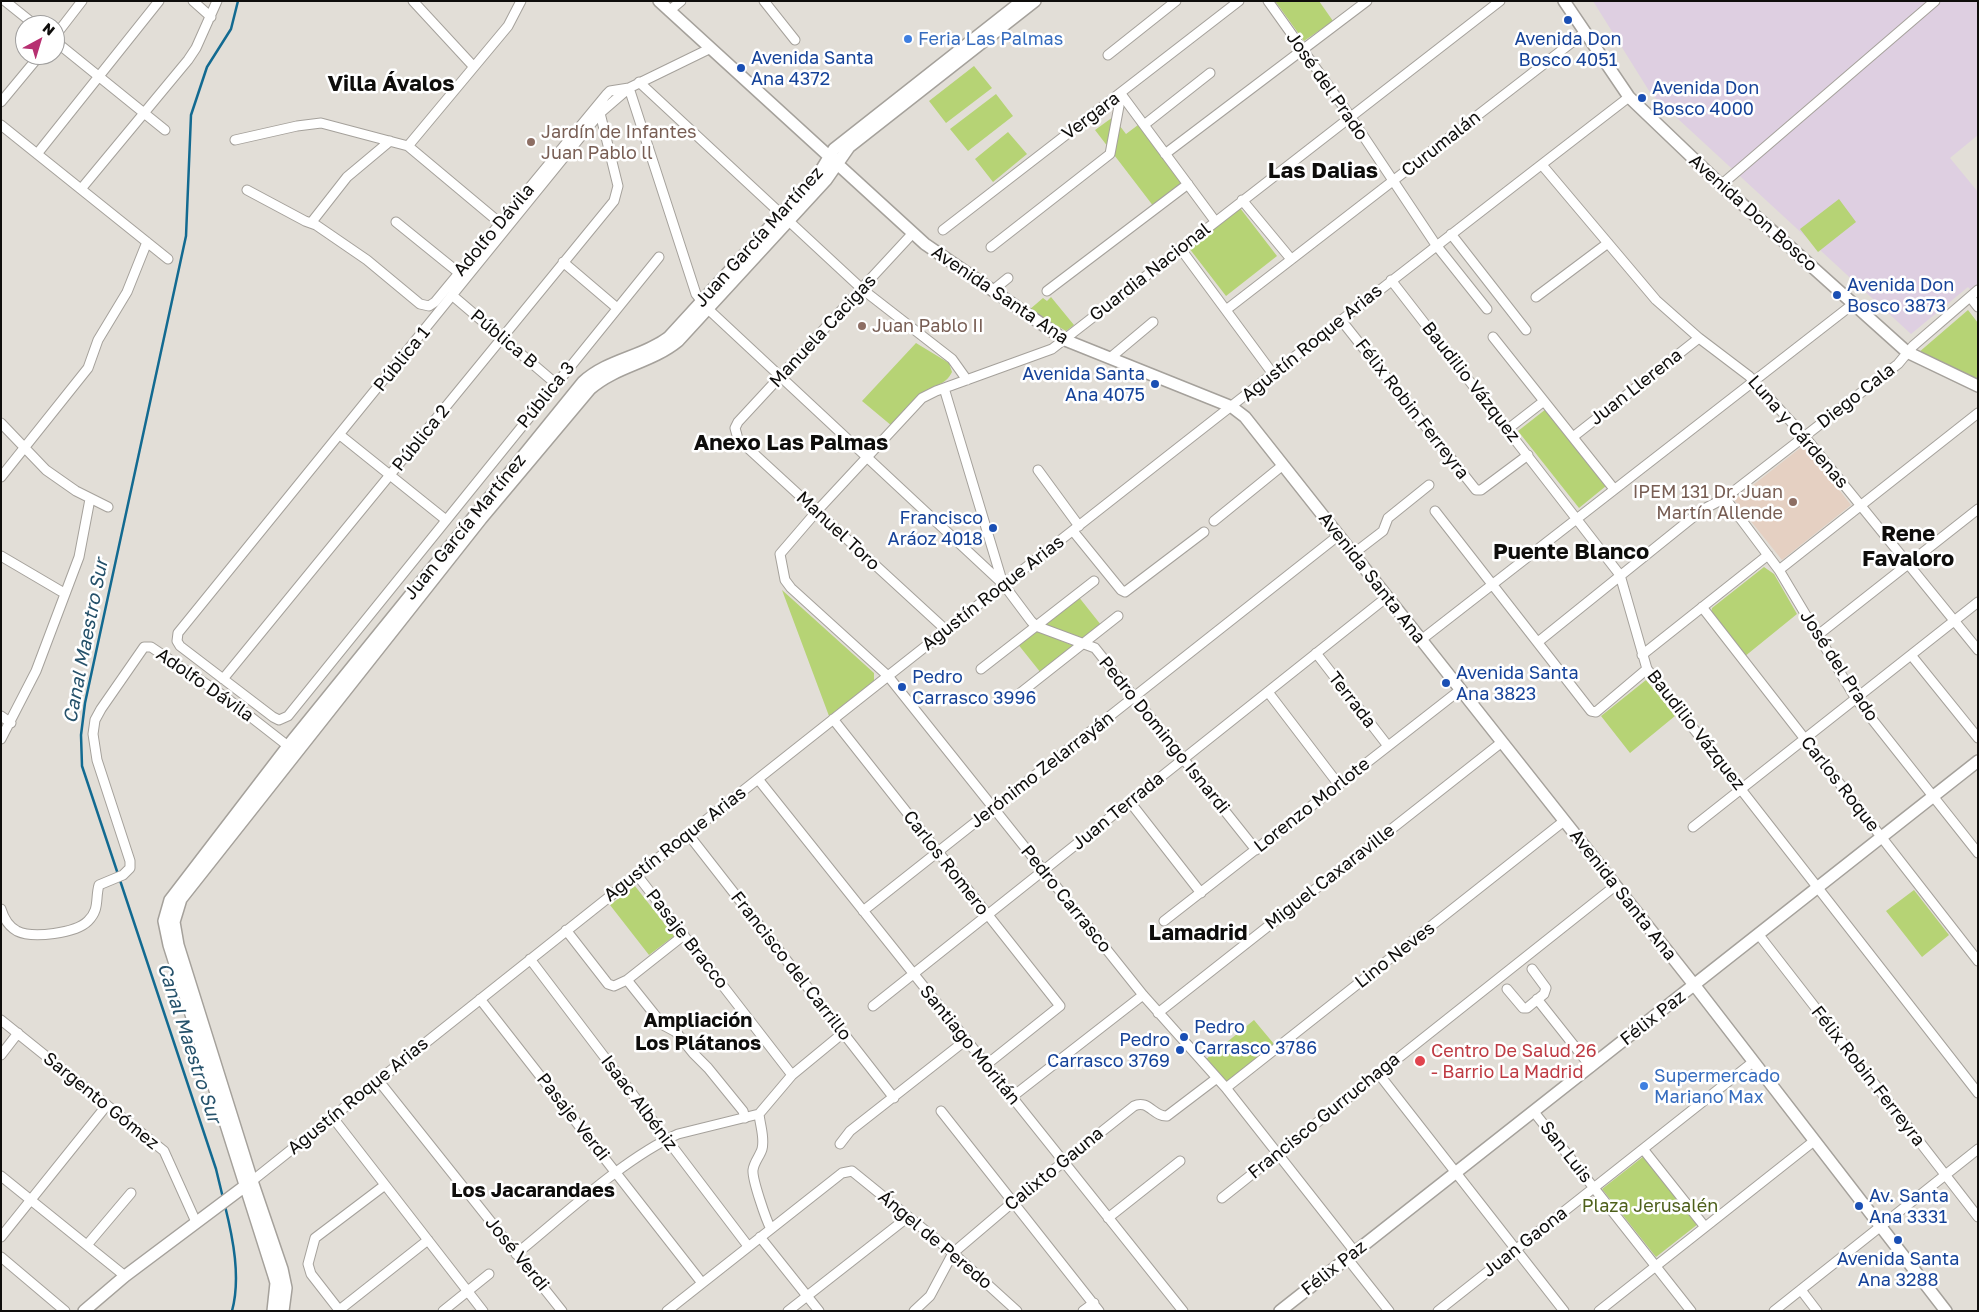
<!DOCTYPE html>
<html>
<head>
<meta charset="utf-8">
<style>
  body { margin:0 }
  #map { position:relative; width:1979px; height:1312px; overflow:hidden; background:#e2ded7; font-family:"Golos Text",sans-serif }
  canvas { display:block }
  .frame { position:absolute; inset:0; border:2px solid #0e0d0b; pointer-events:none }
  .north { position:absolute; left:15px; top:15px; width:50px; height:50px; box-sizing:border-box; background:#fff; border:1px solid #9f9e9d; border-radius:50%; rotate:39deg; font-size:14px; font-weight:700; line-height:20px; text-align:center; color:#0e0d0b }
  .north::after { content:''; display:block; margin:auto; width:18px; height:22px; background:#b73071; clip-path:polygon(50% 0,100% 100%,50% 72%,0 100%) }
</style>
</head>
<body>
<div id="map">
<canvas width="1979" height="1312"></canvas>
<div class="frame"></div>
<div class="north">N</div>
</div>
<script>
const c = document.querySelector('canvas').getContext('2d');
c.lineJoin = 'round';
function fill(path, color) {
  c.fillStyle = color;
  c.fill(path, 'evenodd');
}
function stroke(path, color, width, dash) {
  c.strokeStyle = color;
  c.lineWidth = width;
  c.lineCap = dash ? 'butt' : 'round';
  c.setLineDash(dash || []);
  c.stroke(path);
}
function label(font, color, halo, rows, align = 'center') {
  c.font = font + ' "Golos Text",sans-serif';
  c.lineWidth = 5;
  c.setLineDash([]);
  c.textBaseline = 'middle';
  c.strokeStyle = halo;
  c.fillStyle = color;
  for (const [text, x, y, turn = 0] of rows) {
    c.save();
    c.translate(x, y);
    c.rotate((+turn || 0) * Math.PI / 180);
    c.textAlign = isNaN(turn) ? turn : align;
    if (halo) c.strokeText(text, 0, 0);
    c.fillText(text, 0, 0);
    c.restore();
  }
}
fill(new Path2D(`
  M1593,1h385v134l-28,23 28,34v106l-10,-11 -57,47 -260,-240z`), '#decfe1');
fill(new Path2D(`
  M1804,445l47,60 -69,55 -48,-60z`), '#e5d0c2');
fill(new Path2D(`
  M1275,1h44l14,20 -29,20z
  M974,66l18,22 -46,35 -17,-22z
  M996,94l17,22 -45,35 -18,-22z
  M1113,117l13,17 12,-9 46,60 -30,22 -59,-77z
  M1008,132l19,22 -34,28 -18,-23z
  M1839,199l17,23 -38,30 -18,-23z
  M1240,208l37,48 -51,40 -37,-48z
  M1051,297l23,28 -8,6 -37,-21 14,-12 4,3z
  M1968,310l10,13v58l-60,-28z
  M916,343l33,20 3,9c-7,15 -20,12 -31,22 -11,9 -20,22 -29,32l-30,-25z
  M1546,409l60,77 -27,22 -61,-77z
  M1764,567l10,7 23,40 -53,43 -33,-43 1,-6z
  M782,590l92,83v8l-45,35z
  M1078,596l23,29 -18,14 -41,-15z
  M1036,630l38,16 -33,27 -24,-30z
  M1646,680l29,36 -45,37 -29,-37z
  M635,886l39,50 -25,19 -39,-50z
  M1914,890l35,45 -27,22 -36,-46z
  M1254,1020l20,24 -49,39 -20,-23z
  M1644,1156l54,68 -42,33 -54,-68z`), '#b6d375');
stroke(new Path2D(`
  M223,1198l-7,-29 -134,-403 -1,-31 4,-32 101,-467 5,-121 16,-48 24,-38 7,-28
  M225,1206c8,32 16,72 7,105`), '#126a91', 2.5);
const minor = new Path2D(`
  M5,1l30,24
  M193,1l18,16
  M413,1l61,66
  M764,1l31,39
  M1268,1l82,115 86,129 51,64
  M669,11l12,-10
  M55,36l27,-35
  M55,41l110,89
  M1108,55l68,-54
  M639,82l223,207 90,70 15,21
  M629,88l-29,25 -422,520 -1,8 3,5 93,71 6,3 9,-4 371,-459
  M629,88l67,206 12,15 296,276 27,36 5,5 59,22 161,202
  M1121,94l94,127
  M1,102l39,-47
  M1,125l167,134
  M1144,125l66,-52
  M235,140l62,-14 24,-3 87,23
  M37,154l122,-153
  M1165,154l202,-153
  M1542,165l114,135 43,38 50,38 56,61 173,213
  M1721,185l214,-184
  M81,189l107,-129 8,-12 21,-47
  M247,190l58,31 11,4 51,35 53,44 9,2 6,-4 171,-207 4,-4 19,-3 80,-39
  M1242,200l49,59
  M396,222l63,51
  M311,223l36,-46 43,-36
  M500,223l-92,-77 100,-120 13,-25
  M943,230l296,-229
  M912,234l-174,188 -3,6 3,11 208,191
  M1451,234l75,96
  M991,247l119,-93 9,-48 -5,-7
  M1180,248l93,126
  M563,262l54,46
  M1391,280l229,295 27,94 331,424
  M992,291l16,-13
  M1047,291l141,-107
  M453,296l102,87
  M1536,297l72,-54
  M1970,297l8,10
  M1226,310l358,-277
  M1341,320l135,170h5l47,-35
  M1493,337l121,152
  M1110,358l43,-36
  M944,388l59,196
  M1,423l45,47 30,21 32,16
  M1508,429l36,-28
  M340,435l106,85
  M1573,437l126,-99
  M1038,470l41,56
  M1,477l87,-109 10,-28 29,-48 20,-50
  M1725,498l54,72 77,129 122,154
  M1435,511l156,200 5,1 51,-43
  M1214,521l69,-56
  M1073,531l48,59 4,2 79,-60
  M1353,554l30,-23 5,-13 41,-33
  M1,556l63,37
  M1779,570l199,-157
  M1702,607l276,354
  M1818,635l160,-126
  M1421,640l432,-336
  M1538,642l164,-132 23,-12 173,-134 15,-18 65,-56
  M1316,653l72,93
  M1642,655l126,-100
  M1911,655l67,83
  M981,669l113,-88
  M223,679l391,-478 4,-15 -18,-73
  M1268,692l71,93
  M1019,694l99,-78
  M1,716l10,7
  M833,719l227,287 -74,59
  M1,739l35,-68 43,-114 11,-58
  M758,779l425,532
  M1130,802l71,91
  M1693,827l285,-225
  M688,834l206,264
  M637,875l155,200
  M1,909c3,10 7,17 16,22 16,8 59,2 71,-10 12,-12 7,-22 11,-36l24,-10 7,-7v-7l-33,-101 -4,-26 2,-14 6,-11 43,-62h7l73,49 64,50
  M863,911l476,-376
  M1164,921l296,-231
  M566,930l42,54 6,2 13,-6 36,45 13,7 17,21 15,15 35,43 2,7
  M1759,935l219,282
  M530,959l218,287
  M627,980l57,-45
  M1507,989l16,19h4l17,-14 2,-6 -14,-19
  M480,999l222,284
  M1537,999l54,68
  M873,1006l514,-409
  M1158,1013l344,-271
  M1,1020l163,131 32,71
  M1,1055l17,-22
  M1378,1073l186,238
  M378,1080l184,231
  M1226,1088l338,-267
  M1012,1097l131,-102
  M941,1111l158,200
  M1534,1112l157,199
  M759,1114c1,11 6,24 3,35 -2,7 -8,13 -9,21 -1,9 13,50 18,59
  M337,1123l146,188
  M840,1144l10,-13 116,-91
  M1643,1149l62,78
  M1,1176l124,100
  M252,1181c457,-364 914,-727 1377,-1084
  M1222,1198l393,-312
  M1108,1218l72,-57
  M1,1237l106,-132
  M760,1237l59,74
  M87,1245l44,-52
  M1355,1252l-129,-164 -83,-93 -255,-319 -97,-88 -6,-8 -5,-26 37,-43 105,-113 14,-7 116,-42 448,-348
  M516,1254c47,-38 108,-96 162,-120l81,-20 33,-39 51,-42
  M1,1257l64,54
  M1347,1258l42,53
  M1801,1290l16,21
  M339,1310l-28,-36 -3,-10 7,-26 70,-53
  M338,1311l90,-71
  M443,1311l46,-37
  M667,1311l175,-138 10,-2 101,82 64,58
  M788,1311l120,-94
  M914,1311l16,-15 23,-43 60,-51 121,-96c14,-7 20,11 33,10l50,-38
  M1083,1311l11,-8
  M1438,1311l315,-249
  M1599,1311l215,-170
  M1774,1311l204,-162`);
const major = new Path2D(`
  M659,1l266,243 140,96 167,67 13,10 454,574 247,320
  M1564,1l65,96 92,88 186,167 71,34
  M84,1311l41,-35 124,-93
  M273,1311l3,-28 -2,-7 -105,-331 -5,-24 6,-21 118,-154 295,-364c25,-23 60,-25 86,-45l151,-165 14,-23 188,-148
  M283,1311l3,-23 -4,-19 -30,-88 -74,-236 -4,-23 7,-23 300,-380 109,-130c26,-23 61,-26 88,-48l148,-161 23,-33 186,-146
  M1280,1311l698,-550`);
stroke(minor, '#a5a19b', 11);
stroke(major, '#a5a19b', 14);
stroke(minor, '#fff', 9);
stroke(major, '#fff', 11);
for (const [x, y, r, color] of [
  [1568,20,5,"#1a4fb4"],
  [908,39,5,"#3f7fe0"],
  [741,68,5,"#1a4fb4"],
  [1642,98,5,"#1a4fb4"],
  [531,142,5,"#8d6e63"],
  [1837,295,5,"#1a4fb4"],
  [862,326,5,"#8d6e63"],
  [1155,384,5,"#1a4fb4"],
  [1793,502,5,"#8d6e63"],
  [993,528,5,"#1a4fb4"],
  [1446,683,5,"#1a4fb4"],
  [902,687,5,"#1a4fb4"],
  [1184,1037,5,"#1a4fb4"],
  [1180,1050,5,"#1a4fb4"],
  [1420,1061,6,"#e0444e"],
  [1644,1086,5,"#3f7fe0"],
  [1859,1206,5,"#1a4fb4"],
  [1898,1240,5,"#1a4fb4"]
]) {
  const dot = new Path2D();
  dot.arc(x, y, r, 0, 2 * Math.PI);
  c.fillStyle = color;
  c.fill(dot);
  stroke(dot, '#fff', 2);
}
label('18px', '#366cbe', '#fff', [
  ["Feria Las Palmas",918,39],
  ["Supermercado",1654,1076],
  ["Mariano Max",1654,1097]
], 'left');
label('18px', '#164399', '#fff', [
  ["Avenida Don",1568,39,"center"],
  ["Bosco 4051",1568,60,"center"],
  ["Avenida Santa",751,58],
  ["Ana 4372",751,79],
  ["Avenida Don",1652,88],
  ["Bosco 4000",1652,109],
  ["Avenida Don",1847,285],
  ["Bosco 3873",1847,306],
  ["Avenida Santa",1145,374,"right"],
  ["Ana 4075",1145,395,"right"],
  ["Francisco",983,518,"right"],
  ["Aráoz 4018",983,539,"right"],
  ["Avenida Santa",1456,673],
  ["Ana 3823",1456,694],
  ["Pedro",912,677],
  ["Carrasco 3996",912,698],
  ["Pedro",1194,1027],
  ["Carrasco 3786",1194,1048],
  ["Pedro",1170,1040,"right"],
  ["Carrasco 3769",1170,1061,"right"],
  ["Av. Santa",1869,1196],
  ["Ana 3331",1869,1217],
  ["Avenida Santa",1898,1259,"center"],
  ["Ana 3288",1898,1280,"center"]
], 'left');
label('18px', '#0e0d0b', '#fff', [
  ["José del Prado",1327,86,55],
  ["Vergara",1091,116,-37],
  ["Curumalán",1441,144,-38],
  ["Avenida Don Bosco",1753,213,42],
  ["Adolfo Dávila",494,230,-50],
  ["Juan García Martínez",759,237,-48],
  ["Guardia Nacional",1150,272,-38],
  ["Avenida Santa Ana",1000,295,34],
  ["Manuela Cacigas",823,331,-47],
  ["Pública B",504,339,40],
  ["Agustín Roque Arias",1312,343,-39],
  ["Pública 1",402,359,-51],
  ["Baudilio Vázquez",1471,382,52],
  ["Juan Llerena",1636,387,-38],
  ["Pública 3",546,395,-51],
  ["Diego Cala",1856,396,-38],
  ["Félix Robin Ferreyra",1412,409,52],
  ["Luna y Cárdenas",1798,432,49],
  ["Pública 2",421,438,-51],
  ["Juan García Martínez",465,527,-51],
  ["Manuel Toro",838,531,43],
  ["Avenida Santa Ana",1372,578,52],
  ["Agustín Roque Arias",993,593,-38],
  ["José del Prado",1839,666,57],
  ["Adolfo Dávila",205,685,35],
  ["Terrada",1352,700,52],
  ["Baudilio Vázquez",1696,730,52],
  ["Pedro Domingo Isnardi",1164,735,51],
  ["Jerónimo Zelarrayán",1042,770,-38],
  ["Carlos Roque",1840,784,52],
  ["Lorenzo Morlote",1312,805,-38],
  ["Juan Terrada",1118,811,-39],
  ["Agustín Roque Arias",675,844,-38],
  ["Carlos Romero",946,863,52],
  ["Miguel Caxaraville",1330,877,-38],
  ["Avenida Santa Ana",1623,895,52],
  ["Pedro Carrasco",1066,899,51],
  ["Pasaje Bracco",687,939,52],
  ["Lino Neves",1395,955,-38],
  ["Francisco del Carrillo",791,966,52],
  ["Félix Paz",1653,1018,-38],
  ["Santiago Moritán",970,1045,51],
  ["Félix Robin Ferreyra",1868,1076,52],
  ["Agustín Roque Arias",358,1096,-39],
  ["Sargento Gómez",101,1101,39],
  ["Isaac Albéniz",639,1103,53],
  ["Francisco Gurruchaga",1324,1116,-39],
  ["Pasaje Verdi",573,1117,52],
  ["San Luis",1566,1152,52],
  ["Calixto Gauna",1054,1169,-39],
  ["Ángel de Peredo",935,1240,40],
  ["Juan Gaona",1525,1242,-38],
  ["José Verdi",517,1254,51],
  ["Félix Paz",1334,1268,-38]
]);
label('18px', '#785e54', '#fff', [
  ["Jardín de Infantes",541,132],
  ["Juan Pablo ll",541,153],
  ["Juan Pablo II",872,326],
  ["IPEM 131 Dr. Juan",1783,492,"right"],
  ["Martín Allende",1783,513,"right"]
], 'left');
label('18px', '#be3a42', '#fff', [
  ["Centro De Salud 26",1431,1051],
  ["- Barrio La Madrid",1431,1072]
], 'left');
label('18px', '#4e601b', '#fff', [
  ["Plaza Jerusalén",1650,1206]
]);
label('italic 19px', '#25516a', '#fff', [
  ["Canal Maestro Sur",86,641,-79],
  ["Canal Maestro Sur",189,1043,72]
]);
label('bold 20px', '#0e0d0b', '#fff', [
  ["Ampliación",698,1021],
  ["Los Plátanos",698,1044],
  ["Los Jacarandaes",533,1191]
]);
label('bold 22px', '#0e0d0b', '#fff', [
  ["Villa Ávalos",391,84],
  ["Las Dalias",1323,171],
  ["Anexo Las Palmas",791,443],
  ["Rene",1908,534],
  ["Favaloro",1908,559],
  ["Puente Blanco",1571,552],
  ["Lamadrid",1198,933]
]);
</script>
</body>
</html>
